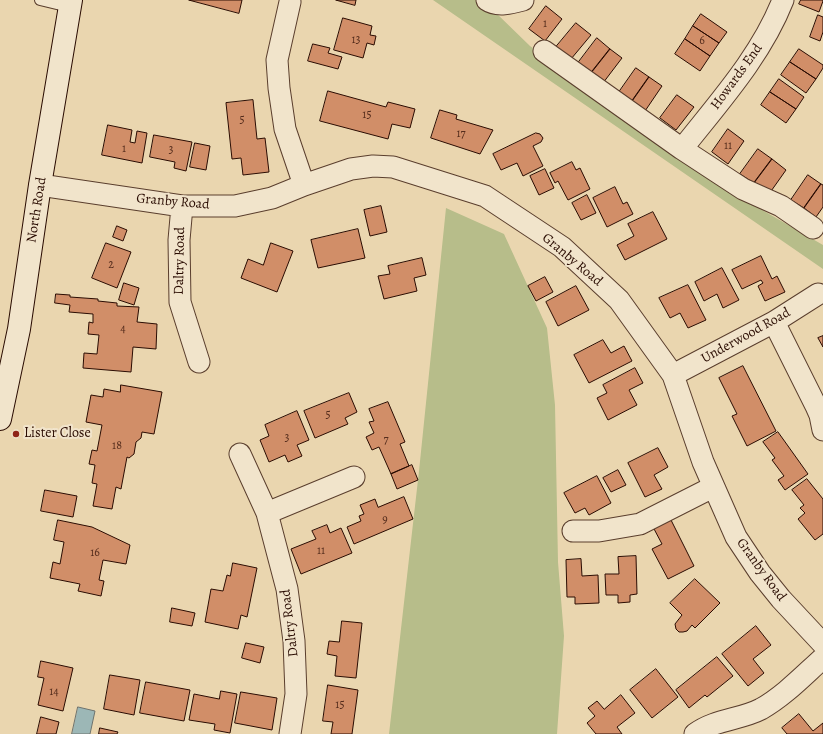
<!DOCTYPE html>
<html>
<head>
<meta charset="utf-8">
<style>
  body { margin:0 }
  canvas { display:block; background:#ead6af }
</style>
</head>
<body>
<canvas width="823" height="734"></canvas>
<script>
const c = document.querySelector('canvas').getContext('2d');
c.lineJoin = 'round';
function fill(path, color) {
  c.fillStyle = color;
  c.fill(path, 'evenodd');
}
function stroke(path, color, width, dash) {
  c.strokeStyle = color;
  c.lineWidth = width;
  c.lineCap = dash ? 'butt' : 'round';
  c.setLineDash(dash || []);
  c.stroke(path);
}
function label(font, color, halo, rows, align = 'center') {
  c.font = font + ' Alegreya,serif';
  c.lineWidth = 4;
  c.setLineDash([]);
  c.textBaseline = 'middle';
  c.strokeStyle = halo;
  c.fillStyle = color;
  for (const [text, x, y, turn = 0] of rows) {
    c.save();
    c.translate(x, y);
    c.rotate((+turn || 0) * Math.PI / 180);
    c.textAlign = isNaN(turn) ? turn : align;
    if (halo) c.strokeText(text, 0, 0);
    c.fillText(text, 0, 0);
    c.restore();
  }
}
fill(new Path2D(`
  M433,0h47l13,10 37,36 149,108 71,49 73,42v24z
  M446,208l58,26 43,94 8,77 3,157 6,74 -7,98h-168l30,-263z`), '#b7bd8a');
const water = new Path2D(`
  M78,707l17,4 -5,23h-18z`);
fill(water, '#9cb7b6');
stroke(water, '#6e736e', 1);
const building = new Path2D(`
  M189,0h53l-3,13z
  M336,0h20l-1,5z
  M801,0h22v1l-4,11 -20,-8z
  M546,6l16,13 -17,22 -16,-12z
  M701,14l26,18 -8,11 -26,-17z
  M818,15l5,2v15l-3,9 -10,-4z
  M343,18l29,8 -2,9 6,1 -2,9 -7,-2 -4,15 -29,-8z
  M576,23l15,12 -20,24 -15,-12z
  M693,26l26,17 -9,13 -25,-17z
  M597,38l13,11 -19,24 -13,-10z
  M685,39l25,17 -10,15 -25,-17z
  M313,44l17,4 -2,5 14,4 -4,12 -30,-8z
  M610,49l12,9 -19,25 -12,-10z
  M799,49l24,16v3l-7,11 -26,-17z
  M790,62l26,17 -10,14 -25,-18z
  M636,68l13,9 -19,27 -13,-9z
  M649,77l13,9 -19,28 -13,-10z
  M779,79l25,18 -8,12 -26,-17z
  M328,91l58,16 2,-5 27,7 -5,19 -18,-4 -4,15 -68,-18z
  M770,92l26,17 -10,14 -25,-18z
  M677,95l17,12 -18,23 -16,-12z
  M253,100l4,39 8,-1 4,34 -26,3 -2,-17 -9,1 -6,-56z
  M440,110l17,5 -1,4 37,11 -13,24 -49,-16z
  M108,125l24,5 -2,12 5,1 2,-12 10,2 -5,30 -40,-8z
  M728,129l16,12 -16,23 -16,-12z
  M536,133l4,1 3,4 -2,4 -8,4 10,20 -20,10 -6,-13 -16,7 -8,-16z
  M154,135l38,7 -6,29 -12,-3 1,-6 -25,-5z
  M195,143l15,3 -4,24 -16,-3z
  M758,149l14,10 -18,24 -14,-9z
  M772,159l14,11 -17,24 -15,-11z
  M572,162l4,8 4,-2 10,21 -22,11 -10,-19 -3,2 -5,-10z
  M545,169l9,19 -15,7 -9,-19z
  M808,175l13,9 -17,24 -13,-8z
  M821,184l2,1v22l-7,10 -12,-9z
  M615,187l8,17 4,-2 6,12 -26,13 -14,-29z
  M587,195l9,18 -15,7 -9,-17z
  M381,206l6,26 -17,4 -6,-26z
  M653,212l14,27 -42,21 -8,-15 17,-9 -6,-12z
  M117,226l10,4 -4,11 -10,-4z
  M358,229l7,29 -47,10 -7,-28z
  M106,243l25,9 -14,36 -25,-10z
  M271,243l22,8 -16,41 -36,-14 7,-19 15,6z
  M761,256l11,23 5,-3 8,16 -20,9 -7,-15 5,-3 -2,-3 -19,9 -10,-19z
  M422,258l4,17 -12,3 3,13 -33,8 -6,-23 12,-2 -2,-8z
  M722,268l17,32 -16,8 -6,-14 -13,7 -9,-19z
  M545,277l8,15 -17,9 -8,-15z
  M124,283l15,5 -5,17 -15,-5z
  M688,285l18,35 -18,8 -8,-15 -10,5 -11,-20z
  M576,286l13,24 -31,16 -12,-24z
  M56,294l14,1v2l28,2v2l19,2v3l22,1 -2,15 20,2 -1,25 -23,-2 -2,25 -48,-4 1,-15 13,1 2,-19 -11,-1 1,-12 4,1v-9l-24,-2 1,-7 -15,-2z
  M823,336v11l-5,-9z
  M603,340l8,13 13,-7 8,15 -43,22 -15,-28z
  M743,366l33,65 -29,15 -15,-30 5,-2 -18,-36z
  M635,368l8,15 -14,7 8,15 -29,15 -11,-22 10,-5 -4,-8z
  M121,385l41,7 -8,42 -12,-2 -1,6 -5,4 -2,12 -5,4 -2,-1 -6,32 -5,-2 -4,22 -19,-3 4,-22 -5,-1 3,-18 -6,-1 3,-14 5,1 5,-26 -16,-3 5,-27 12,2 1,-8 16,3z
  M349,393l8,19 -12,6 3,6 -33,14 -11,-27z
  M388,402l17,40 -5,2 9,22 -18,8 -12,-27 -7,3 -6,-13 8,-4 -5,-11 5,-1 -5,-12z
  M297,411l12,29 -12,5 5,11 -14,6 -3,-7 -16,7 -9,-22 9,-4 -4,-11z
  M778,432l30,42 -23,16 -7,-10 6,-4 -12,-16 3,-2 -12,-16z
  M658,448l10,19 -14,8 8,14 -17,8 -17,-34z
  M412,465l6,15 -21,9 -6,-15z
  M618,470l8,15 -15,7 -8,-14z
  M597,476l14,27 -22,12 -4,-7 -10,5 -11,-20z
  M807,479l16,20v35l-8,6 -17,-21 7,-6 -5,-5 4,-3 -12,-15z
  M45,490l32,6 -4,21 -32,-6z
  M404,497l9,22 -59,25 -7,-17 14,-6 -2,-5 5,-2 -4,-9 15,-6 3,8z
  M670,518l24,48 -26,13 -16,-30 10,-5 -9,-17z
  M58,520l34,7 38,18 -4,19 -23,-4 -4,20 5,1 -3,15 -23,-5 2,-7 -30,-6 3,-16 7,2 4,-22 -10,-2z
  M327,525l3,8 11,-5 11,25 -51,21 -10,-25 25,-10 -4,-8z
  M636,556l1,38 -7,1v7l-12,1v-8h-12l-1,-21h14l-1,-17z
  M581,559l1,17 16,-1 1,28 -24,1v-7h-8l-1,-37z
  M233,563l24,5 -10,49 -6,-2 -3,14 -33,-7 6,-33 12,2 4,-16 3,1z
  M695,579l25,24 -25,25 -3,-3 -5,6 -4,1h-4l-3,-3 -1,-5 7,-9 -12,-12z
  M172,608l23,5 -3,13 -22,-4z
  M342,621l20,2 -6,55 -21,-2 2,-20 -10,-2 2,-13 10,1z
  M756,626l15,19 -18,14 11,14 -16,13 -26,-32z
  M246,643l18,4 -4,16 -18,-5z
  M717,657l16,19 -26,21 -2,-2 -16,13 -13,-18z
  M41,661l32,7 -10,43 -25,-6 6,-27 -6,-1z
  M656,669l22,28 -26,21 -22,-28z
  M110,675l30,5 -6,35 -30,-6z
  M146,682l44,8 -6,31 -44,-8z
  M328,685l30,5 -6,44h-21l2,-12 -10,-1z
  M221,691l16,3 -7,39 -16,-3 1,-6 -26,-4 5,-26 25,5z
  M241,692l36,6 -5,32 -37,-7z
  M621,695l14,18 -18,14 5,7h-26l-9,-11 8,-7 -7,-8 9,-7 7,8z
  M799,714l14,17 10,-8v11h-36l-5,-6z
  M41,717l18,5 -3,12h-19z
  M100,728l18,4 -1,2h-18z`);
fill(building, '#d18e68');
stroke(building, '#2a0c02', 1);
const lane = new Path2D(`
  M40,0l29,7`);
const street = new Path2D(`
  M487,0c10,7 25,3 36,0
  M290,2l-13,58 2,28 6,41 19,56
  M544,51l138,98 61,40 38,17 32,22
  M682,149c37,-47 79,-93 101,-149
  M40,185l142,21h53l37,-8 32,-13 47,-16 22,-3 20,1 92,29 77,51 57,53 54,75 30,87 33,75 24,36 21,26 42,45
  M182,206l-3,34 1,62 19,60
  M774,322l42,84 4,9 3,15
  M673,375l101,-53 44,-28
  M240,454l27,59 20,76 7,52 2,53 -6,40
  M267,513l87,-36
  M573,531h26l41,-7 73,-37
  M695,734c20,-15 45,-14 66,-25 23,-13 42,-33 62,-51`);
const secondary = new Path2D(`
  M0,419l19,-90 21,-144 31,-185`);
stroke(lane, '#5a3e2d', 12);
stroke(street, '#5a3e2d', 23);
stroke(secondary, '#2a0c02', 24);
stroke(lane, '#f1e4cb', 10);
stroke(street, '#f1e4cb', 21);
stroke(secondary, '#f1e4cb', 22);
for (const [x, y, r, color] of [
  [16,434,4,"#8f2418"]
]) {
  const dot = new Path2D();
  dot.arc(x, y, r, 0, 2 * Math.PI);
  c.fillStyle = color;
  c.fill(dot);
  stroke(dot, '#f1e4cb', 1.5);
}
label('12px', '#542c1c', null, [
  ["1",545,24],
  ["13",356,40],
  ["6",702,41],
  ["15",367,115],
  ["5",242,120],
  ["17",461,134],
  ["11",728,146],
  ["1",124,149],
  ["3",171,150],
  ["2",111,265],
  ["4",123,329],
  ["5",328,415],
  ["3",287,438],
  ["7",386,440],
  ["18",117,446],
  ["9",385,520],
  ["11",321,551],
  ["16",95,553],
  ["14",54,692],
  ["15",340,705]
]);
label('14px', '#2a0c02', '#f1e4cb', [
  ["Howards End",737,77,-54],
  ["Granby Road",173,202,5],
  ["North Road",37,210,-81],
  ["Granby Road",572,260,40],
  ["Daltry Road",180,261,-89],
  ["Underwood Road",746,336,-29],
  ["Granby Road",761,570,54],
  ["Daltry Road",290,623,-97]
]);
label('14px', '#2a0c02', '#f1e4cb', [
  ["Lister Close",24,434]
], 'left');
</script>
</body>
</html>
